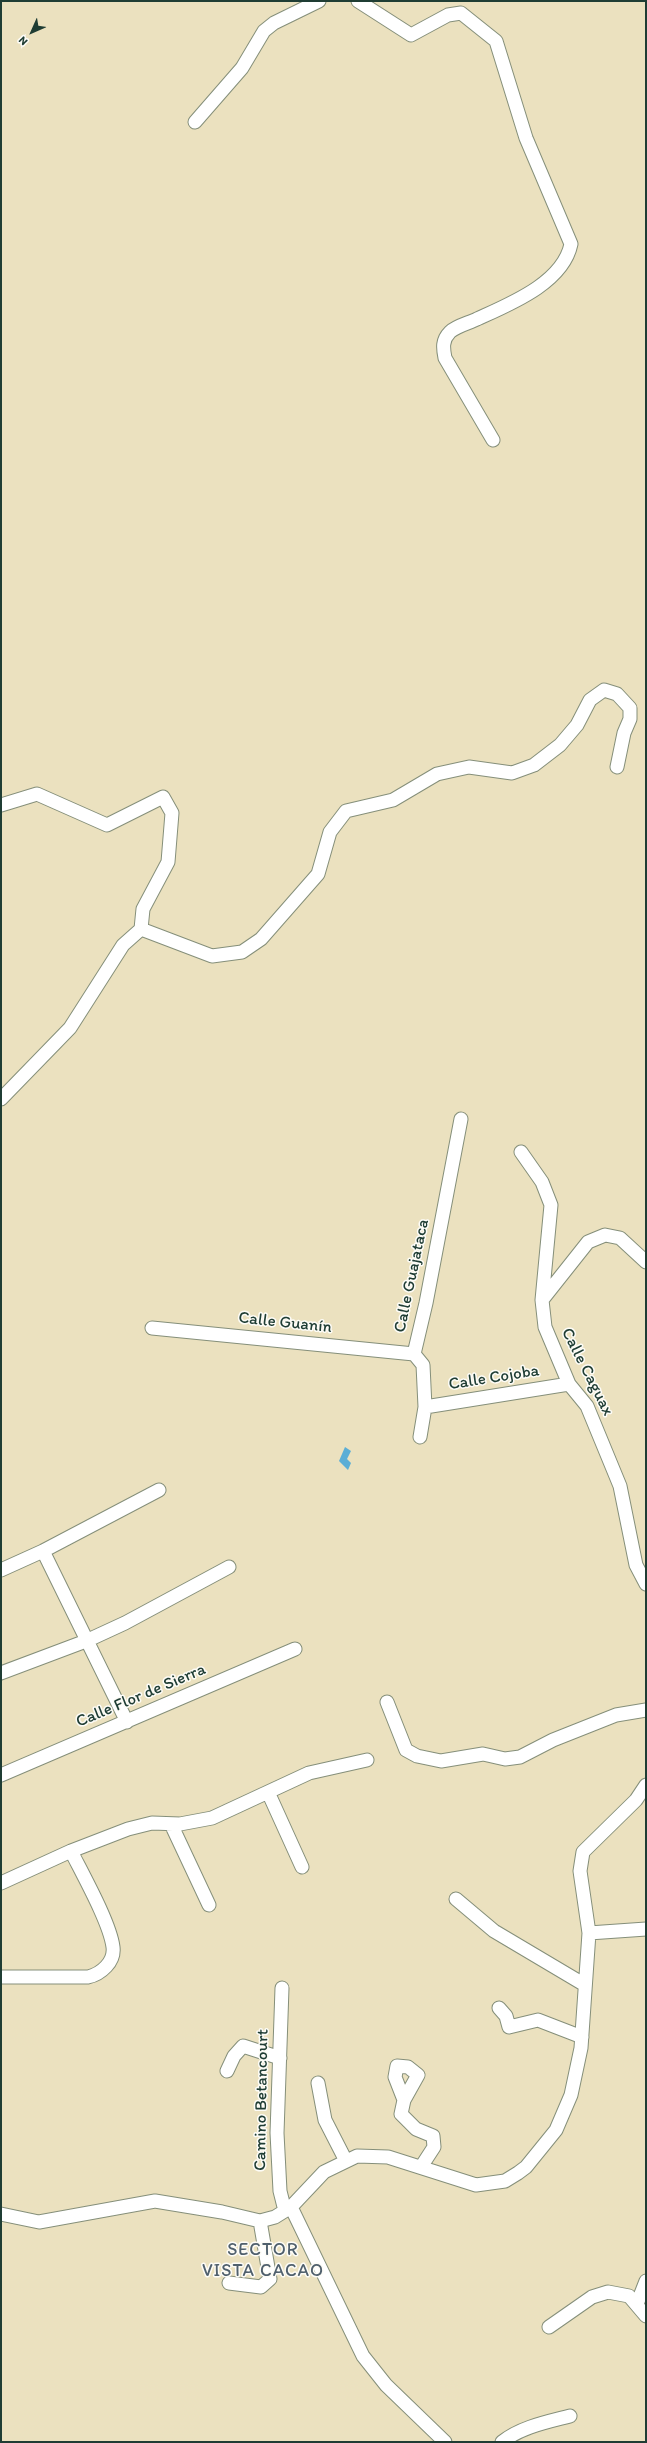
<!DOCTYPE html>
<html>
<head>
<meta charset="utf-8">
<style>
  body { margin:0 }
  #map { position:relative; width:647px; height:2443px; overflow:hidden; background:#ebe1bf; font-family:Itim,sans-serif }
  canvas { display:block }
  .frame { position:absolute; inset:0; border:2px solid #1f3d34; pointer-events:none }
  .north { position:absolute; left:12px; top:12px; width:40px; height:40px; -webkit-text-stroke:3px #fdfcf7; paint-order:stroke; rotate:225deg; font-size:11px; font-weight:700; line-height:16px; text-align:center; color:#1f3d34 }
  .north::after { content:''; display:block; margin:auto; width:14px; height:18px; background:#1f3d34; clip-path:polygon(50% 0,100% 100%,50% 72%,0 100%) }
</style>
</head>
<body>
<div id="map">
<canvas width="647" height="2443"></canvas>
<div class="frame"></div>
<div class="north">N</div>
</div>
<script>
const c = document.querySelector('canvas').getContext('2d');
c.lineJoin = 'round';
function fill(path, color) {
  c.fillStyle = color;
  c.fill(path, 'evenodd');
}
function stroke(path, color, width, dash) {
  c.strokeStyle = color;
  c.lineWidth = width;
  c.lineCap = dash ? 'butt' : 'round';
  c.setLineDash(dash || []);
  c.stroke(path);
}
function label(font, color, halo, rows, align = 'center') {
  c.font = font + ' Itim,sans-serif';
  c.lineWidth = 3;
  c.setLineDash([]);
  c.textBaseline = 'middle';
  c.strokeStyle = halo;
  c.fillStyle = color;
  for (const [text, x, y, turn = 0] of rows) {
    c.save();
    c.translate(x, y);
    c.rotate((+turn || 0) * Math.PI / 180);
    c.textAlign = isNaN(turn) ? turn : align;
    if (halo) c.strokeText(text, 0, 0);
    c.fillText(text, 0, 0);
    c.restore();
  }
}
fill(new Path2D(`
  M345,1447l6,4 -4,8 4,4 -3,7 -9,-9z`), '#5baed6');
const minor = new Path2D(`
  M358,1l53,34 37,-20 13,-2 35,28 30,97 45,106c-8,39 -61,60 -94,75 -8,4 -21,7 -27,13 -8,8 -7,16 -5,26l48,82
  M195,122l47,-54 22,-37 10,-8 45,-22
  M1,805l36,-11 70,31 56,-28 9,16 -4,49 -25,47 -2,20 -18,16 -53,83 -69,71
  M141,929l71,27 30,-4 19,-13 57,-65 12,-42 16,-21 47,-11 44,-26 32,-7 43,6 22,-8 26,-20 17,-20 13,-25 14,-10 13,4 13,14v11l-6,14 -7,34
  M521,1152l21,30 9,23 -9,95 3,27 24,57 18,22 33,80 16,79 10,19
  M542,1300l46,-58 17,-7 15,3 26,24
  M152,1328l262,26
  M425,1407l144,-23
  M420,1437l5,-30 -2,-42 -9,-11 12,-51 35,-184
  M43,1551l84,171
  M1,1570l42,-19 116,-61
  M1,1673l85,-32 39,-18 104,-56
  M387,1702l19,48 11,6 24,5 42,-7 22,5 15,-2 33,-17 63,-25 30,-5
  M1,1775l294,-126
  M268,1792l34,75
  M171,1824l38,81
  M1,1883l70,-32 57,-22 24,-6 28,1 32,-6 97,-45 58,-13
  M456,1899l38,32 91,54
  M589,1933l57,-4
  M1,1977h87c13,-3 27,-15 25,-30 -3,-24 -30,-72 -42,-96
  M282,1988l-5,145 3,58 5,20
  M499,2008l7,8 3,11 29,-7 44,17
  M227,2071l7,-15 9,-10 37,12
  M318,2083l7,37 21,41
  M404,2100l-9,-23 2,-11 11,1 10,8 -14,25 -3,14 15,15 17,7 1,11 -13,20
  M291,2207l72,149 23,29 59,57
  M1,2214l38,8 116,-21 67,11 38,9 15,-4 16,-10 33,-35 33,-16 31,1 88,28 29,-4 13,-8 8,-6 30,-37 15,-35 10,-47 8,-115 -9,-62 3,-19 53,-52 10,-15
  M229,2283l32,4 9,-8 -10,-58
  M637,2304l9,-23
  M549,2327l43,-30 16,-5 21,4 17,20
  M502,2442c19,-15 45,-20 68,-26`);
stroke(minor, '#858f7a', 15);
stroke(minor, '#fff', 13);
label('17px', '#1f3d34', '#fdfcf7', [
  ["Calle Guajataca",412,1276,-78],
  ["Calle Guanín",285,1323,6],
  ["Calle Caguax",587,1372,63],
  ["Calle Cojoba",494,1378,-9],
  ["Calle Flor de Sierra",141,1696,-23],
  ["Camino Betancourt",262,2100,-89]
]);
c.letterSpacing = '1px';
label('18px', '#50606d', '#fdfcf7', [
  ["SECTOR",263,2250],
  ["VISTA CACAO",263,2271]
]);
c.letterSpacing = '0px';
</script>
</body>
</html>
